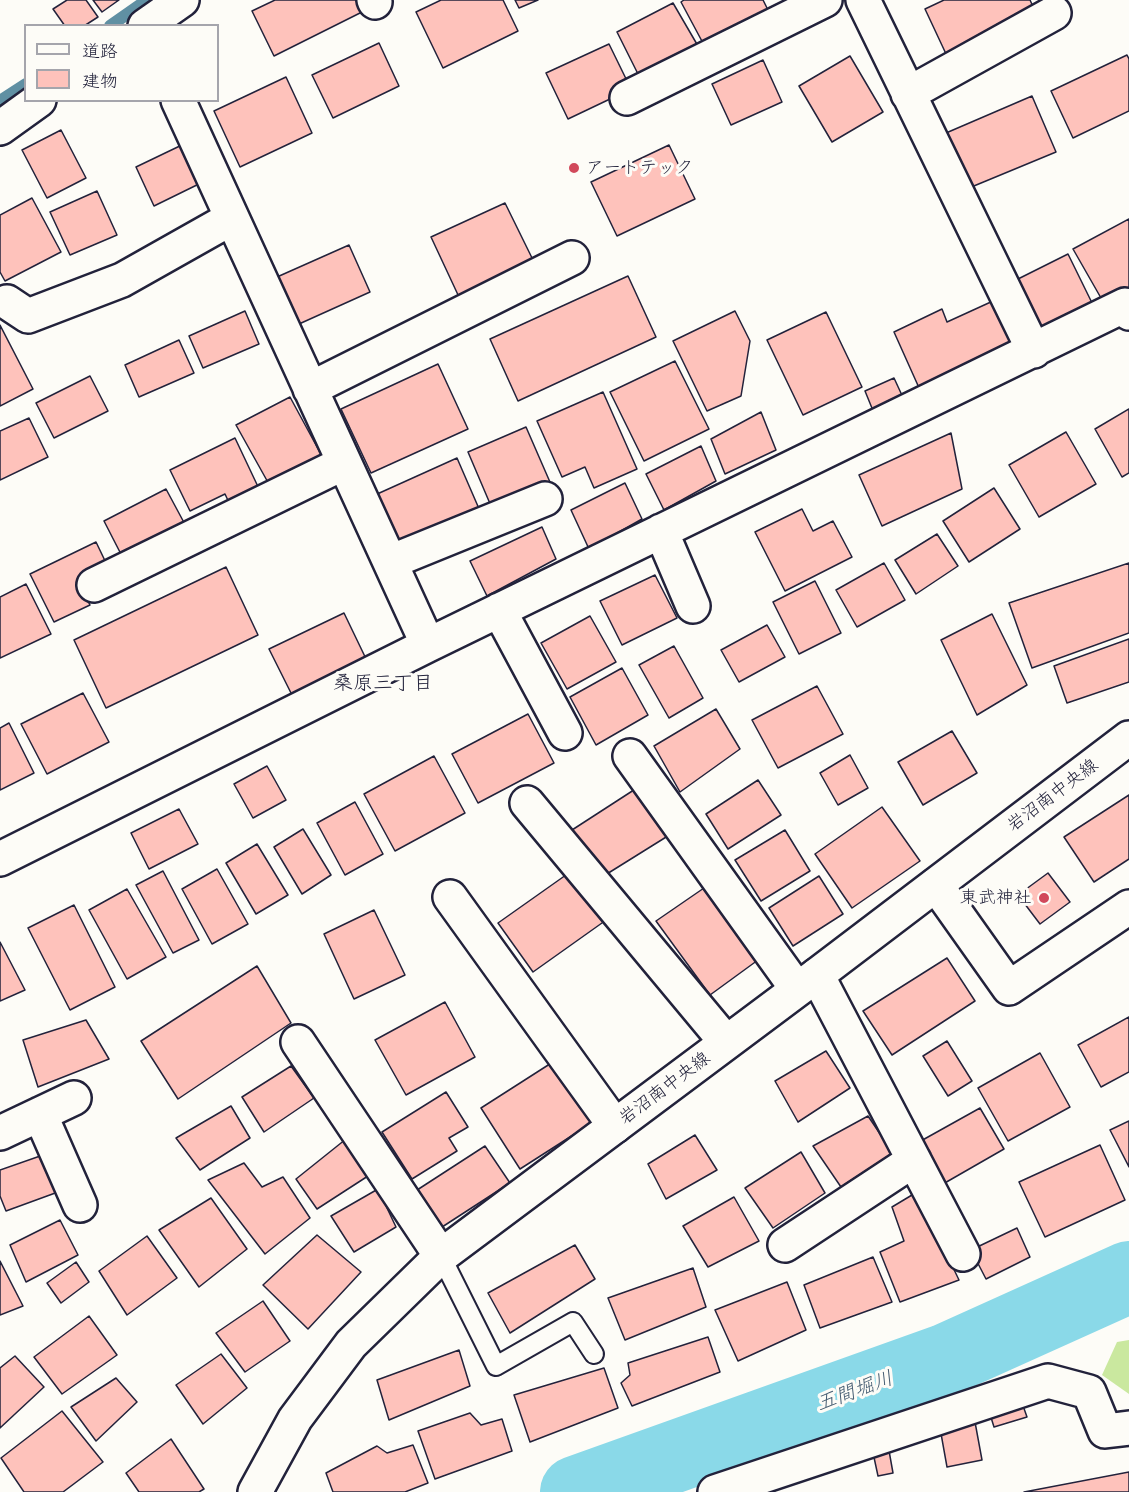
<!DOCTYPE html>
<html>
<head>
<meta charset="utf-8">
<style>
  body { margin:0 }
  #map { position:relative; width:1129px; height:1492px; overflow:hidden; background:#fdfcf7; font-family:Pangolin,"Klee One",sans-serif }
  canvas { display:block }
  .legend { position:absolute; left:24px; top:24px; width:195px; height:78px; box-sizing:border-box; background:#fdfcf7; border:2px solid #a5a5ac; margin:0; padding:8px 10px; list-style:none; font-size:18px; color:#22223b }
  .legend li { display:flex; align-items:center; gap:12px; height:30px }
  .legend b { width:30px; border:2px solid #a5a5ac }
</style>
</head>
<body>
<div id="map">
<canvas width="1129" height="1492"></canvas>
<ul class="legend">
<li><b style="height:8px;background:#fdfcf7"></b>道路</li>
<li><b style="height:16px;background:#fec2bb"></b>建物</li>
</ul>
</div>
<script>
const c = document.querySelector('canvas').getContext('2d');
c.lineJoin = 'round';
function fill(path, color) {
  c.fillStyle = color;
  c.fill(path, 'evenodd');
}
function stroke(path, color, width, dash) {
  c.strokeStyle = color;
  c.lineWidth = width;
  c.lineCap = dash ? 'butt' : 'round';
  c.setLineDash(dash || []);
  c.stroke(path);
}
function label(font, color, halo, rows, align = 'center') {
  c.font = font + ' Pangolin,"Klee One",sans-serif';
  c.lineWidth = 6;
  c.setLineDash([]);
  c.textBaseline = 'middle';
  c.strokeStyle = halo;
  c.fillStyle = color;
  for (const [text, x, y, turn = 0] of rows) {
    c.save();
    c.translate(x, y);
    c.rotate((+turn || 0) * Math.PI / 180);
    c.textAlign = isNaN(turn) ? turn : align;
    if (halo) c.strokeText(text, 0, 0);
    c.fillText(text, 0, 0);
    c.restore();
  }
}
fill(new Path2D(`
  M1129,1340v54l-27,-19 15,-33z`), '#cae89f');
stroke(new Path2D(`
  M110,26l37,-26
  M0,101l26,-17`), '#6090a3', 12);
stroke(new Path2D(`
  M576,1492l369,-132 184,-83`), '#8ad9e8', 72);
const building = new Path2D(`
  M67,0h19l12,17 -14,9h-19l-12,-17z
  M93,0h26l-17,12z
  M275,0h86l5,10 -92,46 -22,-45z
  M441,0h62l15,31 -75,37 -27,-56z
  M515,0h23l-19,8z
  M684,0h79l6,12 -65,33 -23,-43z
  M944,0h86l6,13 -89,43 -22,-47z
  M673,3l25,43 -58,32 -23,-46z
  M379,43l20,43 -66,32 -21,-43z
  M609,44l22,45 -63,30 -22,-46z
  M1127,55l2,4v52l-56,27 -22,-47z
  M850,56l33,56 -51,30 -33,-56z
  M763,60l19,42 -51,23 -19,-41z
  M286,77l26,56 -72,34 -26,-56z
  M1032,96l24,56 -87,36 -23,-55z
  M61,130l25,48 -39,20 -25,-48z
  M186,143l19,38 -51,25 -18,-39z
  M669,145l26,54 -78,37 -26,-54z
  M97,191l20,44 -47,20 -20,-43z
  M32,198l29,54 -56,29 -5,-9v-57z
  M505,203l29,59 -75,35 -28,-60z
  M1129,219v72l-24,14 -32,-56z
  M349,245l21,47 -71,32 -22,-47z
  M1068,254l27,55 -50,25 -27,-55z
  M628,276l28,61 -138,64 -28,-62z
  M993,301l22,46 -95,43 -26,-58 48,-23 5,13z
  M245,311l14,33 -56,24 -14,-32z
  M735,311l15,30 -9,55 -34,15 -34,-70z
  M826,312l36,75 -59,28 -36,-75z
  M0,325l33,64 -33,17z
  M179,340l15,33 -55,24 -14,-32z
  M675,361l34,68 -65,32 -34,-69z
  M438,364l30,65 -97,44 -30,-64z
  M90,376l18,35 -54,27 -18,-35z
  M894,378l12,26 -30,14 -11,-27z
  M603,392l34,77 -43,19 -9,-21 -23,10 -25,-56z
  M290,397l33,61 -53,28 -34,-61z
  M1129,409v64l-7,4 -27,-48z
  M761,412l15,38 -51,24 -14,-35z
  M29,418l19,39 -48,23v-49z
  M526,427l27,62 -62,17 -23,-54z
  M1066,432l30,52 -57,33 -30,-52z
  M951,433l11,56 -80,37 -23,-51z
  M235,438l26,55 -30,14 -6,-13 -35,17 -20,-41z
  M701,446l15,35 -52,29 -18,-36z
  M457,458l23,53 -82,37 -23,-53z
  M625,483l17,36 -53,30 -18,-39z
  M994,488l26,41 -51,33 -26,-41z
  M166,489l22,41 -63,32 -21,-41z
  M802,509l11,22 20,-10 19,36 -67,34 -30,-59z
  M542,527l14,32 -69,37 -17,-35z
  M937,534l21,32 -42,28 -21,-34z
  M96,542l12,25 -30,15 12,23 -36,17 -24,-48z
  M884,563l21,37 -48,27 -21,-37z
  M1129,563v70l-97,35 -23,-65z
  M226,567l32,68 -152,73 -32,-68z
  M655,575l22,43 -55,27 -22,-44z
  M815,581l26,52 -42,21 -26,-52z
  M26,584l25,50 -51,24v-61z
  M344,613l25,52 -74,36 -26,-52z
  M992,614l35,71 -50,30 -36,-75z
  M590,616l26,46 -49,27 -26,-46z
  M767,625l18,32 -46,25 -18,-32z
  M1129,639v43l-62,21 -13,-37z
  M674,646l29,52 -34,20 -30,-53z
  M622,668l26,47 -52,30 -26,-48z
  M817,686l26,48 -65,34 -26,-48z
  M83,693l26,49 -62,32 -26,-50z
  M716,709l24,40 -60,43 -26,-46z
  M528,714l26,49 -76,40 -26,-49z
  M9,723l25,50 -34,17v-62z
  M952,731l25,42 -54,32 -25,-43z
  M850,755l18,33 -30,17 -18,-32z
  M434,756l31,57 -70,38 -31,-57z
  M267,766l19,34 -33,18 -19,-34z
  M758,780l23,35 -53,34 -22,-35z
  M640,786l31,48 -69,43 -30,-47z
  M1129,795v64l-35,23 -30,-45z
  M355,802l28,52 -38,21 -28,-52z
  M882,807l38,54 -68,47 -37,-54z
  M179,809l19,35 -49,25 -18,-36z
  M303,829l28,46 -29,19 -28,-47z
  M785,830l25,41 -49,30 -26,-41z
  M257,844l31,51 -32,19 -30,-51z
  M217,869l31,55 -36,20 -30,-55z
  M573,870l36,48 -76,54 -35,-49z
  M163,871l36,69 -26,13 -37,-68z
  M1048,873l22,29 -30,22 -22,-29z
  M819,876l24,38 -50,32 -24,-38z
  M704,888l54,72 -48,35 -54,-74z
  M127,889l39,68 -39,22 -38,-69z
  M74,905l41,82 -45,23 -42,-82z
  M374,910l31,65 -51,24 -30,-65z
  M0,942l25,48 -25,11z
  M947,958l28,43 -83,54 -29,-44z
  M257,966l34,57 -113,76 -37,-58z
  M445,1002l30,55 -69,38 -31,-55z
  M1129,1017v55l-28,15 -23,-42z
  M86,1020l23,39 -71,28 -15,-47z
  M947,1041l25,40 -24,15 -25,-40z
  M826,1051l24,37 -52,34 -23,-41z
  M1040,1053l30,54 -62,34 -30,-53z
  M556,1060l39,61 -75,48 -39,-61z
  M291,1066l23,32 -50,34 -22,-35z
  M446,1092l22,35 -19,11 8,13 -45,28 -30,-47z
  M231,1106l19,32 -50,32 -24,-32z
  M980,1108l24,41 -61,35 -24,-42z
  M868,1116l25,37 -52,34 -28,-41z
  M1129,1121v46l-19,-37z
  M695,1135l22,35 -51,29 -18,-35z
  M346,1139l22,37 -51,33 -21,-30z
  M1100,1145l25,55 -80,37 -26,-55z
  M485,1146l25,37 -71,46 -25,-37z
  M801,1152l24,41 -52,35 -28,-40z
  M43,1155l15,37 -52,19 -6,-15v-26z
  M244,1163l18,24 21,-10 27,41 -45,36 -57,-74z
  M378,1189l18,38 -42,25 -23,-36z
  M917,1192l42,88 -59,22 -20,-50 24,-11 -12,-34z
  M734,1197l25,44 -51,26 -25,-41z
  M211,1198l36,51 -48,38 -40,-57z
  M60,1220l18,35 -52,27 -16,-37z
  M1017,1228l13,29 -44,22 -15,-29z
  M317,1235l44,37 -53,57 -45,-44z
  M147,1236l30,42 -50,37 -28,-44z
  M575,1245l20,34 -85,54 -22,-40z
  M873,1257l19,45 -72,26 -16,-43z
  M0,1261l23,45 -23,9z
  M76,1262l13,20 -28,21 -14,-20z
  M693,1268l13,39 -81,33 -17,-42z
  M787,1282l19,48 -68,31 -23,-51z
  M263,1301l27,40 -45,31 -29,-39z
  M89,1316l28,39 -55,39 -28,-37z
  M708,1337l12,35 -88,34 -11,-23 9,-8 -2,-12z
  M459,1350l11,36 -81,34 -12,-40z
  M221,1354l26,34 -44,36 -27,-39z
  M15,1356l29,31 -44,41v-60z
  M604,1368l14,40 -88,34 -16,-47z
  M116,1378l21,24 -41,39 -25,-34z
  M1021,1400l6,17 -33,10 -5,-16z
  M62,1411l41,51 -40,30h-39l-23,-34z
  M470,1413l11,12 21,-6 10,32 -77,28 -17,-48z
  M975,1422l7,38 -35,7 -7,-39z
  M171,1439l33,50 -5,3h-60l-13,-19z
  M413,1445l15,38 -23,9h-72l-7,-19 51,-27 10,7z
  M888,1445l5,28 -15,3 -6,-28z
  M1129,1472v20h-105z`);
fill(building, '#fec2bb');
stroke(building, '#22223b', 1.5);
const service = new Path2D(`
  M441,1256l55,110 77,-44 21,32`);
const minor = new Path2D(`
  M374,0l1,2
  M863,0l171,351
  M145,26l37,-26
  M908,94l146,-81
  M627,98l198,-98
  M178,100l250,545
  M0,128l39,-28
  M7,302l21,14 94,-36 110,-62
  M310,389l262,-131
  M661,531l32,75
  M390,562l155,-63
  M94,585l250,-122
  M499,610l66,123
  M630,756l167,233
  M527,803l199,239
  M0,859l428,-214 697,-340 4,8
  M936,885l73,103 120,-81
  M450,897l165,229
  M817,975l146,279
  M298,1042l143,214
  M40,1114l40,91
  M0,1133l74,-35
  M785,1245l129,-85
  M715,1492l333,-111 41,11 16,39 24,-3`);
const tertiary = new Path2D(`
  M255,1492l40,-73 56,-75 90,-88 376,-281 312,-237`);
stroke(service, '#22223b', 22);
stroke(minor, '#22223b', 38);
stroke(tertiary, '#22223b', 38);
stroke(service, '#fdfcf7', 18);
stroke(minor, '#fdfcf7', 33);
stroke(tertiary, '#fdfcf7', 33);
for (const [x, y, r, color] of [
  [574,168,6,"#d1495b"],
  [1044,898,6,"#d1495b"]
]) {
  const dot = new Path2D();
  dot.arc(x, y, r, 0, 2 * Math.PI);
  c.fillStyle = color;
  c.fill(dot);
  stroke(dot, '#fdfcf7', 2);
}
label('18px', '#22223b', '#fdfcf7', [
  ["アートテック",586,168],
  ["東武神社",1032,898,"right"]
], 'left');
label('18px', '#22223b', '#fdfcf7', [
  ["岩沼南中央線",1053,796,-37],
  ["岩沼南中央線",665,1089,-37]
]);
label('20px', '#22223b', '#fdfcf7', [
  ["桑原三丁目",383,684]
]);
label('italic 20px', '#41596f', '#fdfcf7', [
  ["五間堀川",855,1392,-20]
]);
</script>
</body>
</html>
